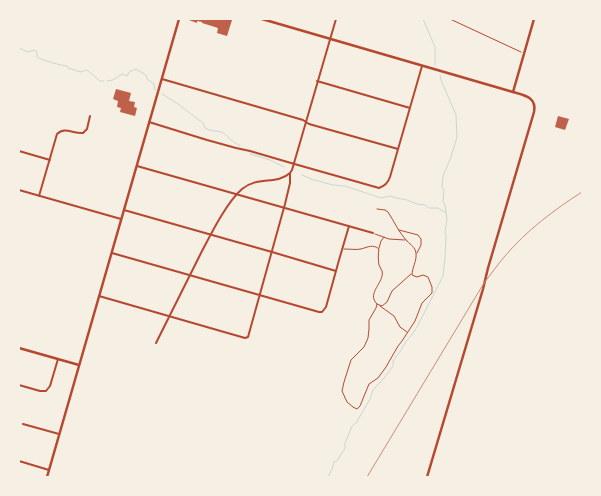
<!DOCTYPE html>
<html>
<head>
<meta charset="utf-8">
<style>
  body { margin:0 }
  #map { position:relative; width:601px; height:496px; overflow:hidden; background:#f6efe4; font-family:"DejaVu Sans",sans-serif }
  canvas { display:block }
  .frame { position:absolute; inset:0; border:20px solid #f6efe4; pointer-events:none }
</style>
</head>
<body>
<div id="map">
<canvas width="601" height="496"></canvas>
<div class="frame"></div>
</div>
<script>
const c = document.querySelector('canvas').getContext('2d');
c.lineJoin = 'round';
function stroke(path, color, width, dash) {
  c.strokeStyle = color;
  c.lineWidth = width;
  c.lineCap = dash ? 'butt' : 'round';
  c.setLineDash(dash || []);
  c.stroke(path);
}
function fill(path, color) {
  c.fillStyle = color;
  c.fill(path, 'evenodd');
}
stroke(new Path2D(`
  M423,19l12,28v18
  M19,48l9,4 7,-2 2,2v4c0,1 1,2 2,2 2,2 25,8 28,8l1,2 13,4 6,-2 13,11h4
  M107,81l6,-1 9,-6 5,2 2,-4 7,-3 10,6 1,4 7,5 1,6
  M162,94l16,10 13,10 12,9 2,5 4,2 12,2 4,2 6,6 9,6
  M250,154l20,6 14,7
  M302,175l9,4 22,6 12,1 36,12 9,-2 6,2 11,2 10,4 8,1 4,3h9l8,5
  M328,477l4,-8 2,-7 3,-1 8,-13v-5l7,-17 4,-3 14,-24 3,-9 11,-12 9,-12v-5l8,-11 6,-10 4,-4 6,-9 26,-51 2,-18 1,-22 -1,-4 2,-13 -2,-14 -2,-3 1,-12 -2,-3 1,-11 8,-19 6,-20 -1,-22 -15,-35 -1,-5`), '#c9d6d2', 1);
fill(new Path2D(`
  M186,19h41l5,1 -5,16 -10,-3 1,-5 -16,-5v-1l-5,-1v2z
  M116,89l15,4 -2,8 6,1 -1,5 3,1 -2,8 -15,-4 1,-4 -4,-1 1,-6 -5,-2z
  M558,116l11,3 -4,11 -10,-3z`), '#bf614a');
stroke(new Path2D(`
  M450,19l71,33
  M399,230l19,5 3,4v6l-4,8
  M375,234l14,5 16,1
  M379,248l2,-7 3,-4
  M344,249c6,0 12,1 17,0 7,-2 12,-5 18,0 -1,5 -1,11 0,16 1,2 2,4 3,6 3,11 -16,22 -5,33l-1,4 -7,12v9l-1,9 -4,9 -13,13 -7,22 -2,9 5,11 6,5 4,2 3,-3 9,-22 9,-6 8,-11 12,-21 4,-5 13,-20 7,-18 10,-10v-6l-4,-10 -5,-2 -6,2 -5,-2c0,-7 5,-14 4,-22 -1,-6 -5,-8 -9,-12 -8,-8 -13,-20 -19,-29l-3,-2 -8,-1
  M377,304l5,2 5,-4 5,-11 19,-17
  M380,306l14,10 6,11 7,5`), '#b5482f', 1);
stroke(new Path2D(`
  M162,79l141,41 6,4 89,25
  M317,81l93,27
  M149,122l58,18 29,8 14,3 41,12 88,25c6,-2 9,-5 11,-11l32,-111
  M19,151l31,9
  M137,166l236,67
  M19,190l102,29
  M39,196l18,-62c8,-8 16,0 26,-1l4,-4 3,-13
  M124,210l148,42 64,19
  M112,253l207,59h3l4,-5 13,-47 10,-34
  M99,296l146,42 3,-1 37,-133 5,-21v-10l2,-3 44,-151
  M156,343c15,-30 30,-60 45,-90 10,-19 25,-50 41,-64 15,-13 35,-4 48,-16
  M19,385l21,6h6l4,-5 8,-27
  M23,424l36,10
  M19,461l30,9`), '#b5482f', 2);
stroke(new Path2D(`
  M19,348l60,17
  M427,477l56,-188 5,-21 46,-156c3,-15 -10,-17 -21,-20`), '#b5482f', 2.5);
stroke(new Path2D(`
  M262,19l251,73 21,-73
  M47,477l132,-458`), '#b5482f', 2.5);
stroke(new Path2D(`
  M367,477l117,-194c7,-9 14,-19 21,-27 22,-26 49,-46 77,-64`), '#cf8b77', 1);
</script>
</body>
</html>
